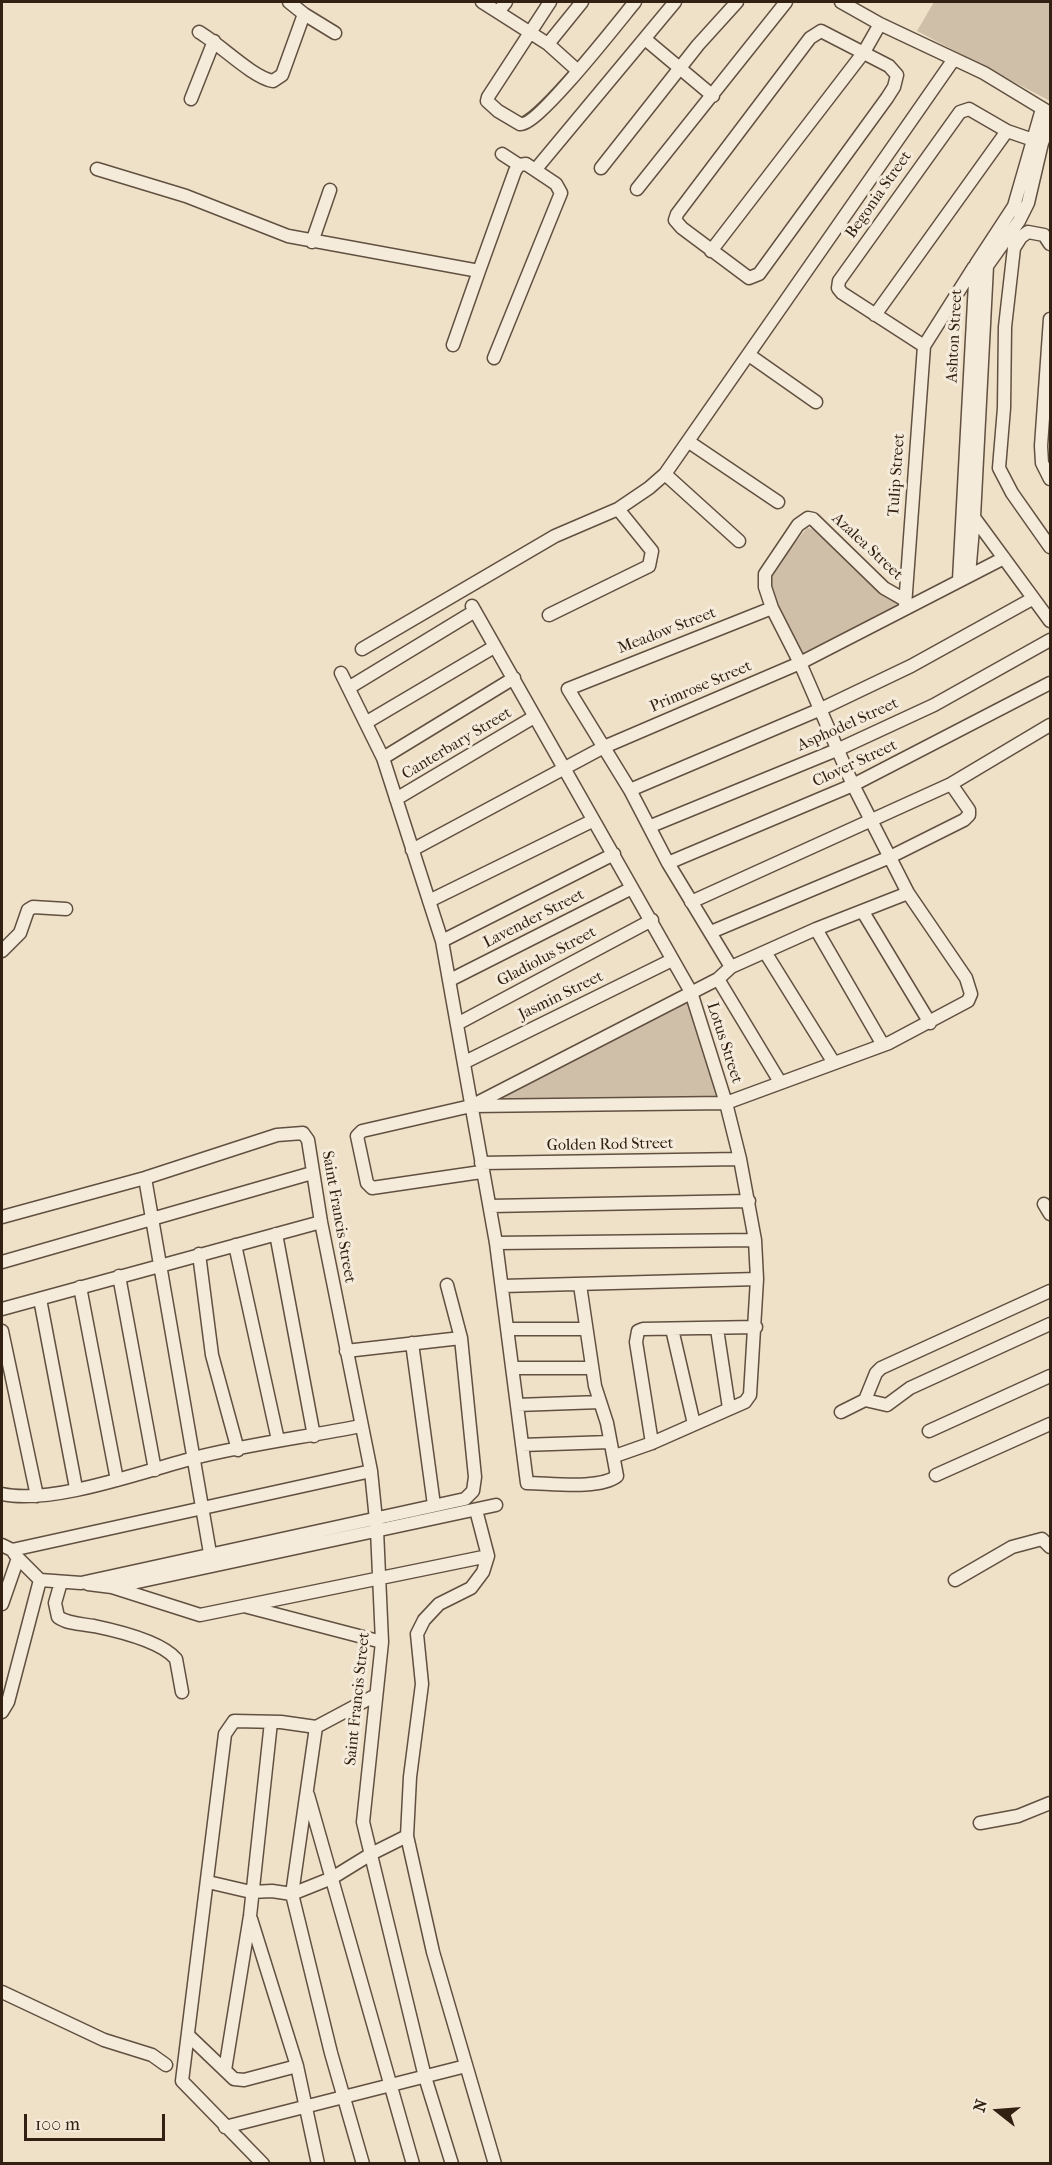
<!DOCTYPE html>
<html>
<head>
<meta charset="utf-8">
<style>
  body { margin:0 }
  #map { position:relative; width:1052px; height:2165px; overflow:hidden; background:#efe0c8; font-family:"IM FELL French Canon",serif }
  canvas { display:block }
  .frame { position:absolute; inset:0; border:3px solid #322012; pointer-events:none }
  .north { position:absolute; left:968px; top:2081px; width:60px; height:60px; -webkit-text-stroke:4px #f5ebdb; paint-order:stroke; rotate:287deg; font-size:16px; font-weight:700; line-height:24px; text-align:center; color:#322012 }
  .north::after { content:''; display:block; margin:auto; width:21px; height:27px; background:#322012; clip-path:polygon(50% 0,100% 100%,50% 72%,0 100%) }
  .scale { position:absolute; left:24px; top:2114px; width:141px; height:27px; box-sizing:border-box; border:3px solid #322012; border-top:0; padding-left:8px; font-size:18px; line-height:21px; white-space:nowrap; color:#322012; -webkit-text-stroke:4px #f5ebdb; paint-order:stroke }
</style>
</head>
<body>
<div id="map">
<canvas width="1052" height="2165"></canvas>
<div class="frame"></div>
<div class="north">N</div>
<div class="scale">100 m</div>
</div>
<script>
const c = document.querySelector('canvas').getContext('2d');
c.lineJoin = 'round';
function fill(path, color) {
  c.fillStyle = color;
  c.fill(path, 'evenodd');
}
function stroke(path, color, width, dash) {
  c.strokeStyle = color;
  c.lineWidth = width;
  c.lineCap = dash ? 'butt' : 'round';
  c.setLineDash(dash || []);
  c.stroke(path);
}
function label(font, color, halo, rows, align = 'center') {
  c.font = font + ' "IM FELL French Canon",serif';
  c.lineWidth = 6;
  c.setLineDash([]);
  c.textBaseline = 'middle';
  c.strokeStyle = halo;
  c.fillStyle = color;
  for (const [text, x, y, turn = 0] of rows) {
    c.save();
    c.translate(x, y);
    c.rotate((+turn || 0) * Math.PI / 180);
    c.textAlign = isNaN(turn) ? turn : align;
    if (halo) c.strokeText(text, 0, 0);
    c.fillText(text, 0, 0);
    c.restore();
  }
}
fill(new Path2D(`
  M934,2h116v99l-133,-70z
  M807,528l6,1 68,60 19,12 1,5 -100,53 -32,-61 -2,-21z
  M689,998l31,101 -229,3z`), '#cfbfa9');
const minor = new Path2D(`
  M482,2l66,42 30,27
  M550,2l-62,95 -1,4 11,10 22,13c17,3 100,-104 115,-122
  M841,2l39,22 104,49 66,40
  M498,12l8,-10
  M304,14l31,19
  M821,31l68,35 8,9 -3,12 -7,11 -128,176 -10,4 -67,-50 -7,-8 2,-6 133,-176z
  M199,32c22,13 53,45 74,49l9,-6 22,-61 -15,-12
  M645,39l68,57
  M548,44l34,-42
  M191,99l23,-58
  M502,154l17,11
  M601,168l97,-123 39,-43
  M97,169l89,27 102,40 191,35 36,-100 4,-6 7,-1 30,20 5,9 -67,165
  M536,169l139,-167
  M637,189l149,-187
  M312,242l18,-52
  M1050,244l-6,-9 -16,-3 -7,5 -7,11 -9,79 -1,81 -5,60 13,25 38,54
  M711,251l153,-199 16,-28
  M875,315l132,-184
  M1050,319l-9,127 1,17 8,16
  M453,345l26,-74
  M924,346l-82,-53 -4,-5 1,-7 121,-169 9,-3 38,22 32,11
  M749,355l67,47
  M689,442l89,60
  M665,474l74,67
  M973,516l77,105
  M969,575l5,-58 13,-251 32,-45 9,-18 14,-60 8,-21
  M959,580l17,-316 38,-58 28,-97
  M472,606l219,386 35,111 14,56 15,81 2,39 -7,116 -5,7 -93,41 -37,13
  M905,606l19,-260 50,-79
  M549,615l100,-49 3,-15 -34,-42
  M362,649l193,-113 63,-27 31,-21 16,-14 289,-415
  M341,673l42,85 59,183 54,302 31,240c23,0 72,7 90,-7l-10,-53 -12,-37 -15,-101
  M350,687l125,-76
  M367,722l127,-75
  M383,758l131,-80
  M630,790l191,-81 90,-43 121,-67
  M396,799l138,-82
  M651,826l188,-77 95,-44 116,-65
  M412,850l192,-103 196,-84 204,-105
  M668,863l185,-78 197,-102
  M429,901l163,-80
  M691,902l260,-118 99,-59
  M863,912l67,111
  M816,929l67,116
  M711,932l179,-75 74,-37 5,-5v-5l-18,-26
  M442,941l172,-87
  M2,951l18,-18 8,-23 5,-3 33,2
  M765,952l69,111
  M731,967l-63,-104 -38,-73 -62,-101 204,-81
  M718,979l62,103
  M450,980l182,-92
  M457,1024l195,-104
  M465,1062l207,-102
  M475,1104l243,-125 13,-12 85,-38 92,-36
  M481,1163l259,-4
  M481,1172l-109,16 -5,-5 -10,-47 5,-5 109,-25 255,-3 163,-60 79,-42 3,-7 -5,-16 -58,-85 -55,-108 -53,-122 -28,-55 -7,-21v-13l33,-49 10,-7 5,1 71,69 21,12
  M145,1178l65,375
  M1044,1204l6,10
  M490,1206l259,-5
  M2,1217l143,-39 132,-43 26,-2 5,7 13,82 50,249 6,59 5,112 -19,180 62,255 27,87
  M276,1234l38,202
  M496,1243l259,-3
  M235,1245l43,195
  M199,1254l13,101 26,95
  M2,1262l310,-89
  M119,1276l36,194
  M503,1286l254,-7
  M80,1287l37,193
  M40,1299l36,189
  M2,1309l319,-87
  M508,1329h77
  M672,1329l22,95
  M717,1329l12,79
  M2,1331l35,165
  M412,1343l22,162
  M346,1351l115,-13
  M513,1368h79
  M865,1400l11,-27 5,-5 169,-77
  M517,1405l83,-3
  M841,1412l24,-12 22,5 23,-17 140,-64
  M929,1431l121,-55
  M652,1443l-16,-101 2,-11 5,-2 113,-2
  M522,1445l88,-3
  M936,1475l114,-51
  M2,1494c50,11 142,-23 192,-36 55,-14 112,-21 167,-32
  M476,1510l12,46 -5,16 -12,16 -32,16 -15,16 -7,14 5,50 -12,93 -3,59 26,116 62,212
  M2,1545l10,5 359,-79
  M18,1558l22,22 41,3 384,-84 8,-8 2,-14 -14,-139 -14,-53
  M955,1580l57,-33 30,-8 8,8
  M61,1582l-6,21 3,14c10,7 24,7 36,9 24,5 67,15 82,33l6,33
  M88,1584l24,3 88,28 288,-59
  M114,1587l382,-82
  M2,1604l16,-46 -4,-5
  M244,1606l138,36
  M2,1712l6,-10 32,-122
  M308,1795l105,369
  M980,1823l38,-7 32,-13
  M208,1882l43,10 21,-1 20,3 40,-16 39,-24 36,-18
  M251,1919l46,147 21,98
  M2,1992l102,48 48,15 14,10
  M188,2035l46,44 10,1 53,-14
  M225,2070l25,-154 21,-194
  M225,2127l241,-61
  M263,2164l-81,-83 43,-347 9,-13 47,1 35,5
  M363,2164l-32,-111 -39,-159 24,-167 60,-32`);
stroke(minor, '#615040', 15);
stroke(minor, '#f5ebdb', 12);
label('16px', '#322012', '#f5ebdb', [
  ["Begonia Street",879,195,-55],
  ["Ashton Street",955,336,-87],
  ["Tulip Street",897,475,-86],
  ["Azalea Street",867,547,43],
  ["Meadow Street",667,631,-21],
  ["Primrose Street",701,687,-23],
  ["Asphodel Street",848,725,-24],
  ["Canterbary Street",457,744,-31],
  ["Clover Street",855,764,-25],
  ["Lavender Street",534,919,-27],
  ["Gladiolus Street",547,957,-28],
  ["Jasmin Street",561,996,-26],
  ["Lotus Street",724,1043,72],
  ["Golden Rod Street",610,1145,-1],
  ["Saint Francis Street",338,1217,80],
  ["Saint Francis Street",358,1699,-84]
]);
</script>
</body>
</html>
